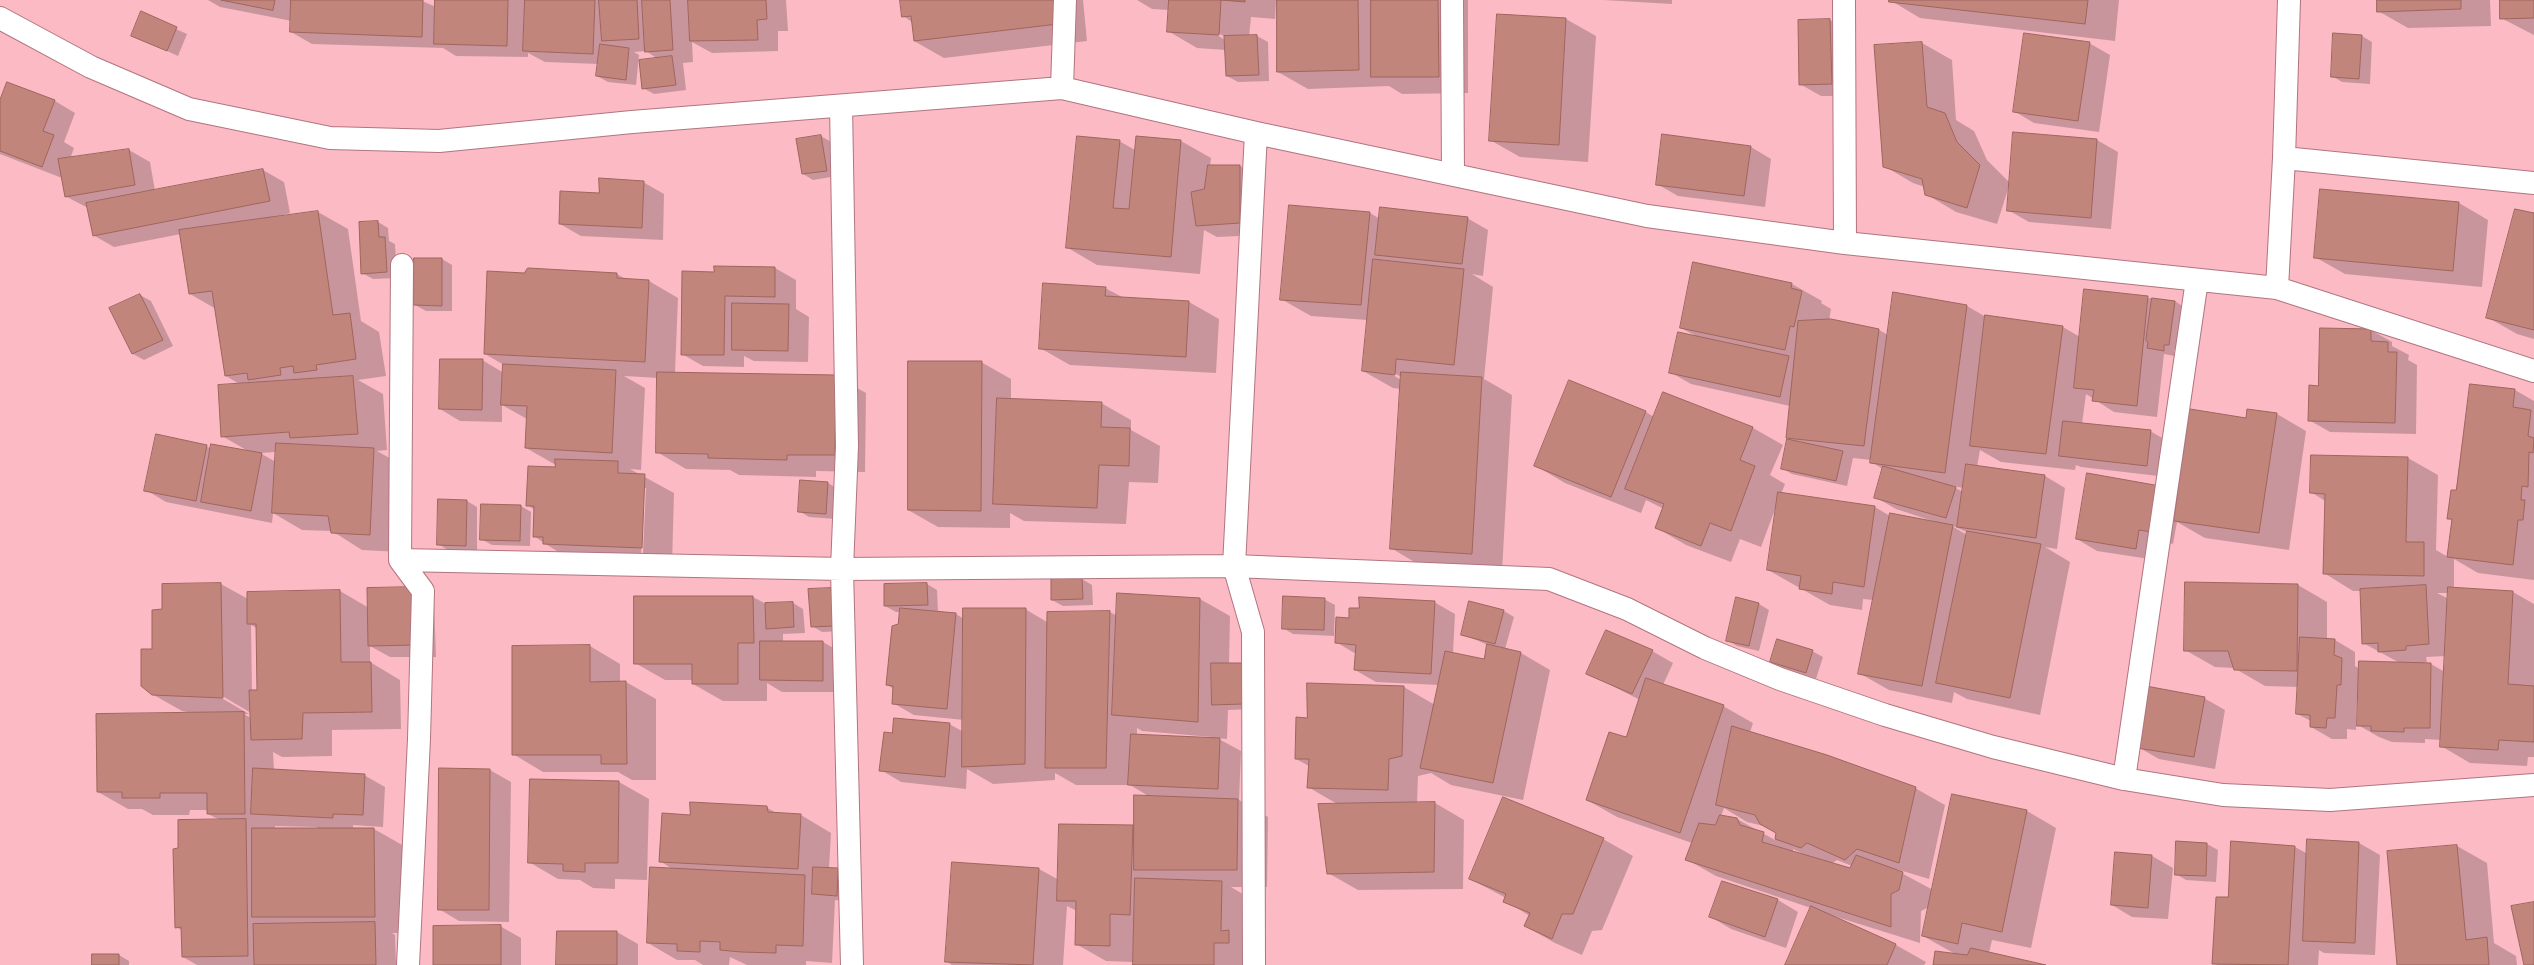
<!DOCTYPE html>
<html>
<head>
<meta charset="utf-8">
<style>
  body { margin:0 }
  canvas { display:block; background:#fbbac4 }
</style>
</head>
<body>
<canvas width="2534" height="965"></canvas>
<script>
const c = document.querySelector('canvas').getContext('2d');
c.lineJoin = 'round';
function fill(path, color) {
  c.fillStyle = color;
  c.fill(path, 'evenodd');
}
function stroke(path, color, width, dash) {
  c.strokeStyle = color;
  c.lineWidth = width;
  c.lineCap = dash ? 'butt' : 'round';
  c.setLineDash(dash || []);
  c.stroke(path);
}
fill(new Path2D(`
  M208,0h212l16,7v-7h350l2,31h-10v20l-66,2 -20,-11 1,20 -10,1 3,27 -32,4 -11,-6 15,-29 -12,-8 -12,1 5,3 -3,30 -28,-3 -11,-6 2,-12 -54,-2 -17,-9v4l-72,-1 -13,-8 -131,-4 -21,-12 1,-11 -72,-14z
  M901,0h182l4,41 -143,17 -30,-17 -2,-19 -9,-6z
  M1137,0h139l-1,19 -24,-2 -2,20 8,-1 11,6 1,39 -31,1 -11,-6 -1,-26 -29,-2 -29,-17 1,-21 -17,-1zM1215,31l10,6v3l-11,-7z
  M1278,0h190v93l-66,1 -13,-8 -81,3 -30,-17z
  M1603,0h69v4z
  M1890,0h229l-4,41 -195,-23z
  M2378,0h112l1,26 -83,2 -30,-17z
  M2501,0h33v35l-33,-17z
  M141,13l46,21 -9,22 -46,-21z
  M1566,19l30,17 -8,126 -68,-5 -30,-17z
  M1830,20l21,12 1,64h-31l-21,-12 -1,-63z
  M2362,36l10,6 -2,42 -28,-2 -10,-6z
  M1922,43l30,17 4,60 18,11 13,29 23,23 -13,41 -41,-12 -30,-18 -1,-7 -12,-4 -29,-17z
  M2089,43l21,12 -11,77 -65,-9 -20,-12z
  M7,84l48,17 20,12 -11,29 10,6 -4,11 59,-9 21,12 5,29 108,-21 21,12 6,31 -22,6 50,-7 30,17 13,92 18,11 7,44 -28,4 25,14 4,56 -10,1 27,15 -4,86 -38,-2 -30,-19 -30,-1 -29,-17 -1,10 -106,-21 -20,-12 11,-55 54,13 37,3 -26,-15 19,-51 -15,-9 -10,-67 -26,-15 -9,-60 -67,13 -21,-12 -5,-27 -23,-12 -3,-18 -62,-24v-51zM276,452v10l-16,-9z
  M821,136l10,6 6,34 -24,4 -10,-6z
  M2097,140l21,12 -7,77 -82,-7 -21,-12z
  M1119,141l16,9 46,-9 30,17 -1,8h30l21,12v57l-44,2 -13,-7 -4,44 -103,-9 -29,-17z
  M1751,147l20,12 -6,48 -87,-11 -21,-12z
  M643,182l21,12 -1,46 -82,-4 -21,-12 40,-30z
  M2459,203l29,17 -6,67 -137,-13 -30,-17z
  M1290,206l80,7 10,6 87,-1 21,12 -5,46 -11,-2 21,13 -9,92 28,16 -10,176 -81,-5 -30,-18 10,-159 -8,-1 -30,-17 5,-51 -57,-4 -30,-17zM1391,371l10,6v3l-11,-7z
  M2534,215v124l-17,-5 -30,-17z
  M378,222l10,6 1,13 6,3 2,34 -24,1 -11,-6z
  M442,259l10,6v46h-26l-11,-6z
  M1694,263l98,21 30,17 -1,2 10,6 -2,12 50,9 9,5 6,-41 73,12 19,11 77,10 17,10 5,-46 90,10 10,7 -6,42h-5v6l-10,-2 -7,63 -43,-5 -28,-18 -4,30 68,7 21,12 -4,34 -86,-10 -5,-2 -1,5 -74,-8 -21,-12 -3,17 68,9 20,12 -8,61 -12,-2 25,15 -30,153 -73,-16 -13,-7 -2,11 -63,-13 -30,-17 15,-73 -11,-1 -1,11 -32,-5 -62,-35 9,-66 -16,43 -21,-8 -9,23 -45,-17 -29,-17 7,-19 -18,-9 -5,13 -76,-30 -29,-17 110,-54 8,5 10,-24 89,35 30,17 -13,30 15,9 -4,10 94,13 15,9 52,8 -46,-15 -21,-12 8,-28 -12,-7v-2l-18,-2 -6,28 -55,-12 -10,-6 11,-27 -6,-3 3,-32 -99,-22 -21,-12 26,-36 -15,-8zM1952,486l12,2 -1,4zM1953,526l14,6v3l-15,-9z
  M715,267l60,1 21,12v29l13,8 -1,45 -54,-1 -10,-5v11l-41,-1 -21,-12 33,-81z
  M529,269l88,5 10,6 22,1 29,17 -3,75 161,3 30,17 -1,79 -49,-1v6l-77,-2 -9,-5 -44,-1 -29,-17 1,-74 -34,-2 21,12 -4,82 -11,-1 44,24 -2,72 -99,-4 -29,-18 -10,-7 1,-26 -8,-5 29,-36v-4l-30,-17 1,-29 -25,-14v17l-42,-1 -20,-12 42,-49 22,13v-8l-19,-11zM644,488h2l-3,65h-2z
  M1105,288l19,10 65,4 30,17 -3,54 -146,-8 -30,-17z
  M140,295l11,6 22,45 -29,14 -11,-6 -22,-46z
  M2371,330l21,12v4l17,9 -1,5 9,5 -1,69 -86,-2 -21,-12 10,-33z
  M981,362l30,17v20l90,4 30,17v10l29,16 -2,37 -29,-1 -3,42 -102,-3 -14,-8v15l-72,-1 -30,-17z
  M2515,390l19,11v179l-56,-7 -24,-14v29l59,4 21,12v153h-6l-1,9 -57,-3 -29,-17v-6l-16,-1v4l-33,-1 -13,-5 -21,-12 1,-26 -2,-1 -1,32 -9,-1v10h-15l-21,-12v-6l-14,-7 1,-27 -33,-1 -31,-18 -19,-1 -30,-17 113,-65 29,17v37l8,1 20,12v14l5,3 40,-6 -37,-20 -2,-52h-8l-29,-18 1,-72 -14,-9 1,-36 96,2 30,17 -2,75 12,7 5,-36 -5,-3 9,-26zM2437,593h12v10l-2,-5zM2446,656l-1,16 -14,-8h-11l7,-2 -1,-5z
  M2277,414l29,17 -17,119 -84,-12 -28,-16 -4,22 -13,-3 -4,19 -59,-9 -20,-12 83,-52 18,10 69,-78z
  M828,483l10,6 -2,30 -27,-2 -10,-6z
  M467,501l10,6v44l-29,-1 -10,-6z
  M521,506l10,6 -1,34 -38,-1 -11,-6z
  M1082,579l10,6 1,20 -30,1 -11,-6z
  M221,584l27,15 92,-8 29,17 45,-20 20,12 2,57h-46l-20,-11v16l30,18 1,49 -69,1v26l-50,1 -9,-5 1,18 90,5 21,12 -2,40 -30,-2v4h21l30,17v87h-12l3,2 1,30h-199l-14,-8v-26l-7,-4 3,-78 41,-29 -12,-6v-4h-18l-1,5h-36l-11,-6h-14l-30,-17 100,-78 -16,-3 -30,-17 1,-44 10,-40zM251,625l6,3 1,63h-6zM219,694l32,19v5l-7,-4h5l-31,-18zM275,826l42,1v2h-42z
  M927,584l10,6 1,21h-4l22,3 8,5 61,-10 22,13 1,-9 62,-1 7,4 83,-17 30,17 -1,48h12l11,6 1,39 -25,1 -1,29 -10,-1 24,13 -2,49 29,17 -1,70h-36l20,12 -7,66h-110v-3l-28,-1 -30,-17 1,-33 -10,-5 -4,59h-111l-5,-3 6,-99 86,6 20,11 73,-54 3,2 15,-31 -20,-12h-54l-21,-12v7l-62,4 -26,-15 -1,20 -65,-7 -20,-12 12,-36 56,-10 15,8v-12l-50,-5 -21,-12 1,-14 -7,-4 13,-73h-4l-11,-6zM1137,728l5,3 70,6v2l-75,-3z
  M831,589l10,6 3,36 -22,1 -10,-6z
  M635,597h118l13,7 27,-1 10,6 2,24 -22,1v8h40l21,12 -1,38h-61l-15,-9v18h-44l-30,-17v-4h-28l-30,-17z
  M1324,599l11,6 -1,31 -41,-2 -10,-6z
  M1434,602l21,12 -2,39 32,7 3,-15 -26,-11 42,-23 10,6 -9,32 16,4 29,17 -27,130 -72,-15 -20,-12 -13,3 -1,27h18l29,17 -1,69 -105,1 -30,-17 11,-68 -31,-18 1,-21 -13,-7 12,-40 96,-32 31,18 4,-20 -63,-3 -21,-12 1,-16 -20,-12 14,-23z
  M1759,604l10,6 -10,41 -22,-5 -10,-6z
  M590,646l30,18v18h6l30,17v81h-24l-14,-8h-75l-30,-18z
  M1652,651l21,12 -10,22 60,21 30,17 -3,9 165,56 30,17 -16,74 -33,-10v1l37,20 94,-79 29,17 -25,120 -39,-8 -3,13 52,12h-107l23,-10 -34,-19 6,-29 -8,4 -1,32 -96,-30 72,32 30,17 -2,3h-138l25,-57 -95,-32 -30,-17 6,-16 -75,-26 -30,-17 39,-61 14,-39 -53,-27zM1724,808l23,14 21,5 9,6 -2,7 -38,-21 -16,-3zM1793,849l10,5 -10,-2zM1837,860l15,6 -2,3 -19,-5z
  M1812,651l11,6 -7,22 -34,-11 -10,-6z
  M2204,698l21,12 -10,59 -56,-10 -21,-12z
  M490,770l21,12 -2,140 -50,-1 -20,-12z
  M531,780l88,2 30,17 -2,81 -32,-1v10l-22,-1 -13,-8 -22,-1 -29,-17z
  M766,807l12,7 23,1 30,18 -2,35 9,1 11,6 -2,26 -12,-1 -3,63 -26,-2v4h-59l-17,-8 -1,8h-26l-8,-5h-18l-29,-17 26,-73 -14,-9 31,-45z
  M1603,839l30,17 -31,74 -10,1 -10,24 -27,-12 -30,-17 5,-10 -25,-15 1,-3 -36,-19z
  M2308,840l51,3 21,12 -5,100 -51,-2 -5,-3 -1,15h-101l-4,-2 16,-65 66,-51 13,7z
  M2177,842l30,2 11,6 -2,32 -30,-2 -10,-6z
  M2457,846l30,17 7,80 22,13 1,9h-119z
  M2152,856l21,12 -5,51 -36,-2 -20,-12z
  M1723,882l55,18 20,12 -12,36 -55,-19 -20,-12z
  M500,926l21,12v27h-87z
  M617,932l21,12v21h-81z
  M119,955l10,6v4h-36z`), '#0003');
const building = new Path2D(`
  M221,0h54l-2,10z
  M291,0h132l-1,37 -132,-5z
  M435,0h73l-1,46 -73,-2z
  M525,0h70l-2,54 -70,-3z
  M599,0h38l2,39 -37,2z
  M642,0h28l3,50 -28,2z
  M688,0h78l1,19 -10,1 1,20 -68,1z
  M900,0h155l3,24 -144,17 -3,-25 -9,1z
  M1169,0h76v2l-24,-2 -2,35 -52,-3z
  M1277,0h81l1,70 -82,2z
  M1371,0h67l1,77h-68z
  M1889,0h199l-3,24 -196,-22z
  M2377,0h84v9l-84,3z
  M2500,0h34v18l-34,1z
  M141,11l36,16 -10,24 -36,-15z
  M1497,14l69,4 -7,127 -70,-4z
  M1830,19l2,65 -33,1 -1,-65z
  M2024,33l66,9 -12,79 -65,-9z
  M2333,33l29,2 -3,44 -28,-2z
  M1257,35l2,40 -33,1 -2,-40z
  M1922,42l5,65 18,6 12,29 23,23 -13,43 -42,-13 -3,-16 -39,-12 -9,-122z
  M600,44l29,4 -3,32 -30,-4z
  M672,56l4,29 -34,4 -3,-29z
  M7,82l48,18 -12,31 11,4 -12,32 -42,-16v-51z
  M2013,132l84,7 -6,79 -84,-7z
  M1662,134l89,12 -7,50 -88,-11z
  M821,135l6,36 -25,3 -6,-35z
  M1077,136l43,4 -7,68 16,1 7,-73 45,4 -10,117 -105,-9z
  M129,149l6,36 -70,12 -7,-38z
  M1208,165h32v58l-44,3 -5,-34 13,-3z
  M263,169l7,32 -177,35 -7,-33z
  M599,178l45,3 -2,47 -83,-4 1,-33 39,2z
  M2320,189l139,13 -6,69 -139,-13z
  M1289,205l81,7 -9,93 -81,-5z
  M1380,207l88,10 -6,47 -87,-9z
  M2515,209l19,4v117l-48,-12z
  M318,211l15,104 17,-2 6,46 -40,6 1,5 -23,3 -1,-7 -13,2 1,7 -33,5 -1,-7 -22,3 -13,-85 -23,3 -10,-64z
  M378,221l1,16h6l2,35 -26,2 -2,-52z
  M414,258h28v48l-28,-1z
  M1373,259l91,10 -10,96 -58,-6 -1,16 -33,-4z
  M1693,262l99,21 -1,5 11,3 -8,36 -4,-1 -5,24 -105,-22z
  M714,266l61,1v30l-50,-1 -1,59h-43l1,-84 32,1z
  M528,268l89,5v5l32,2 -4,82 -161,-8 3,-83 37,2z
  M1043,283l63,4 -1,9 84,5 -3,56 -147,-8z
  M2084,289l64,7 -11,110 -45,-5 2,-11 -20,-2z
  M1893,292l74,13 -22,168 -75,-10z
  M140,294l23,46 -31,14 -23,-46z
  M2152,298l23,3 -6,44h-5v6l-17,-3 1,-5 -2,-3z
  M732,303l57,1 -1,47 -56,-1z
  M1985,315l78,11 -17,128 -76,-8z
  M1831,319l48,10 -15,117 -78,-8 12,-117z
  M2320,328l51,1v12l17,1v10h9l-2,71 -87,-2 1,-36 9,1z
  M1678,332l111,24 -9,41 -111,-24z
  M440,359h43l-1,51 -43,-1z
  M908,361h74l-1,150 -73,-1z
  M503,364l113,6 -4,83 -87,-5 2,-42 -26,-1z
  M657,372l179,3 -1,80h-48v5l-79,-2v-4l-52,-1z
  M1401,372l81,5 -10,177 -82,-5z
  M353,376l5,58 -68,4 -1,-6 -68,5 -3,-52z
  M1569,380l77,31 -35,86 -77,-31z
  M2470,384l45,5 -2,18 18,3 -3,26 6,2 -1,15 -4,-1 -1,35 -6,-1 -1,14h4l-2,20h-5l-5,45 -66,-8 5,-38h-5l4,-29h5z
  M1663,392l90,35 -13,33 15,6 -24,65 -21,-8 -9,23 -46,-18 9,-24 -39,-15z
  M997,398l105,4 -1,25 29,1 -1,38 -30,-1 -2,43 -104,-4z
  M2190,409l56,9 1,-9 30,4 -18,120 -85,-12z
  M2063,421l88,9 -4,36 -88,-10z
  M156,434l51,11 -11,56 -52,-10z
  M1787,439l56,12 -7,30 -55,-12z
  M276,443l98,5 -4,87 -39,-2 -3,-17 -56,-3z
  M211,444l51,9 -11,58 -50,-9z
  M2311,455l97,2 -2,85h18v34l-101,-2 2,-80 -15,-1z
  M555,459l63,2v12l27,1 -3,74 -99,-4v-7h-10l1,-31h-8l2,-40 27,1z
  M1966,464l79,11 -9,63 -79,-11z
  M1883,466l73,21 -10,31 -72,-20z
  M2087,473l73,13 -8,46 -13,-2 -3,19 -60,-10z
  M800,480l28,2 -2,32 -28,-2z
  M1778,492l97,14 -11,81 -31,-5 -1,12 -33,-5 2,-13 -34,-6z
  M438,499l29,1 -1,46 -29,-1z
  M481,504l40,1 -1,36 -40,-1z
  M1890,513l63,12 -31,161 -64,-12z
  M1967,531l74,13 -31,154 -74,-15z
  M1082,578l1,21 -32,1v-21z
  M2185,582l113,2 -1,87 -63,-1 -6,-19h-44z
  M221,583l2,115 -71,-3 -11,-9v-37h11v-39l10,-1v-25z
  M927,583l1,22 -44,1v-22z
  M2426,585l3,59 -23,2v4l-28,2v-9l-16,1 -2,-55z
  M414,587l1,58 -47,1 -1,-58z
  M2448,587l65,4 -5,93 26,2v56l-35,-2 -1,10 -58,-3z
  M831,588l3,38 -23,1 -3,-38z
  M340,590l1,72h30l1,50 -69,1 -1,26 -51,1 -2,-50h8l-1,-66h-9v-32z
  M1117,593l83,5 -2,124 -86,-7z
  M634,596h119l1,47h-16v41h-46v-20h-58z
  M1283,596l42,2 -1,32 -42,-1z
  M1359,597l76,4 -4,73 -77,-4 2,-25 -21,-2 1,-26 13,1v-10h10z
  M1736,597l23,6 -10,43 -23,-5z
  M1469,601l35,9 -9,34 -34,-9z
  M793,602l1,25 -28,2 -1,-26z
  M900,608l56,5 -9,96 -55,-5 1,-18 -7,-1 6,-59 6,-2z
  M963,608h63l-1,156 -63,3z
  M1110,611l-4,157h-61l2,-156z
  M1606,630l47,20 -21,44 -46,-20z
  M2300,637l35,2 -1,16 8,3 -1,27h-4l-2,33h-8l-1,10 -16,-1v-12l-14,-1z
  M1777,639l36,11 -7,23 -36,-11z
  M760,641h63v40l-63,-1z
  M1487,644l34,8 -28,131 -73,-15 25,-117 39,8z
  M590,645v37l36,-1 1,83h-26v-9h-89v-109z
  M2359,661l72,2 -1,65h-26v4l-33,-1v-5h-14z
  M1211,663h31l1,41 -31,1z
  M1646,678l78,27 -44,128 -94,-33 23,-68 17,5z
  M1307,683l97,3 -2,70 -13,3 -1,31 -81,-2 2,-29h-14l1,-42 11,1z
  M2146,686l59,11 -11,60 -57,-9z
  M244,712l1,102h-38v-21h-47v5h-38v-6h-25l-1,-78z
  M894,718l56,5 -5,54 -66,-6 5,-39 8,1z
  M1732,726l95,29 89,32 -17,76 -42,-14 -12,11 -38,-17 -6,5 -26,-9 1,-6 -16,-9 -5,-9 -39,-10z
  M1131,734l89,4 -2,51 -90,-4z
  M253,768l112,6 -2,41 -30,-1v4l-82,-4z
  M439,768l51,1 -1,141h-51z
  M530,779l89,2 -1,82h-33v9l-22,-1v-7l-35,-1z
  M1952,794l75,16 -25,122 -40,-9 -4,21 -36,-8z
  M1134,795l104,4 -1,71h-103z
  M1503,797l101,41 -31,76h-11l-10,25 -28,-13 6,-13 -27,-11 3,-8 -37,-15z
  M690,802l77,4 1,6 33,2 -3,55 -139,-7 3,-49 28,2z
  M1435,802l-1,70 -107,2 -9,-70z
  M1720,815l17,3 3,7 24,7 -2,10 88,26 6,-13 47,17 -4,18 -8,4v33l-206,-67 14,-37 16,2z
  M246,819l2,137 -66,1 -1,-30 -6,1 -2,-79 5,-1v-28z
  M1059,824l74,1 -3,90 -20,-1v32l-35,-1 1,-44h-19z
  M252,828h122l1,89h-123z
  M2307,839l52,3 -4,101 -52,-2z
  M2176,841l31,2 -1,33 -31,-1z
  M2231,841l64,5 -7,119 -76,-1 4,-67h12z
  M2457,845l9,95 21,-3 2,28h-92l-10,-114z
  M2115,852l37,3 -4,53 -37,-3z
  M952,862l87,6 -6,97 -88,-3z
  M650,867l155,8 -2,71 -27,-1v8l-35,-1 -21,-2v-8l-20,-1v11l-23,-1v-7l-30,-1z
  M813,867l25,1 -1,28 -25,-2z
  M1135,878l87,3 -1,50 8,-1v13h-15v22h-81z
  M1722,881l56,18 -13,38 -56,-20z
  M2534,902v63h-10l-13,-59z
  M1811,906l85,38 -9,21h-102z
  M375,922l1,43h-122l-1,-41z
  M501,925v40h-68v-39z
  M557,931h60v34h-61z
  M1971,948l75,17h-113l2,-14 32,4z
  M92,954h27v11h-27z`);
fill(building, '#c1857c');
stroke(building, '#9f655d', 1);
const minor = new Path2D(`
  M1452,0l1,174
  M1844,0l1,243
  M0,18l91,49 98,42 141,29 109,3 193,-19 430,-34 194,45 391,83 198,27 432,45 257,83
  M1062,88l3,-88
  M841,106l6,340 -5,123 10,396
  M2284,158l250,25
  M402,265l-2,295 23,31 -4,148 -11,226
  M2277,288l7,-130 5,-158
  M400,560l442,9 392,-3 315,13 78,30 78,39 75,31 105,36 108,32 131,32 99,16 107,5 204,-15
  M2124,779l73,-499
  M1254,965l-1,-333 -19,-66 22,-433`);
stroke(minor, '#b1757f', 24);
stroke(minor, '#fff', 22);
</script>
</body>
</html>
